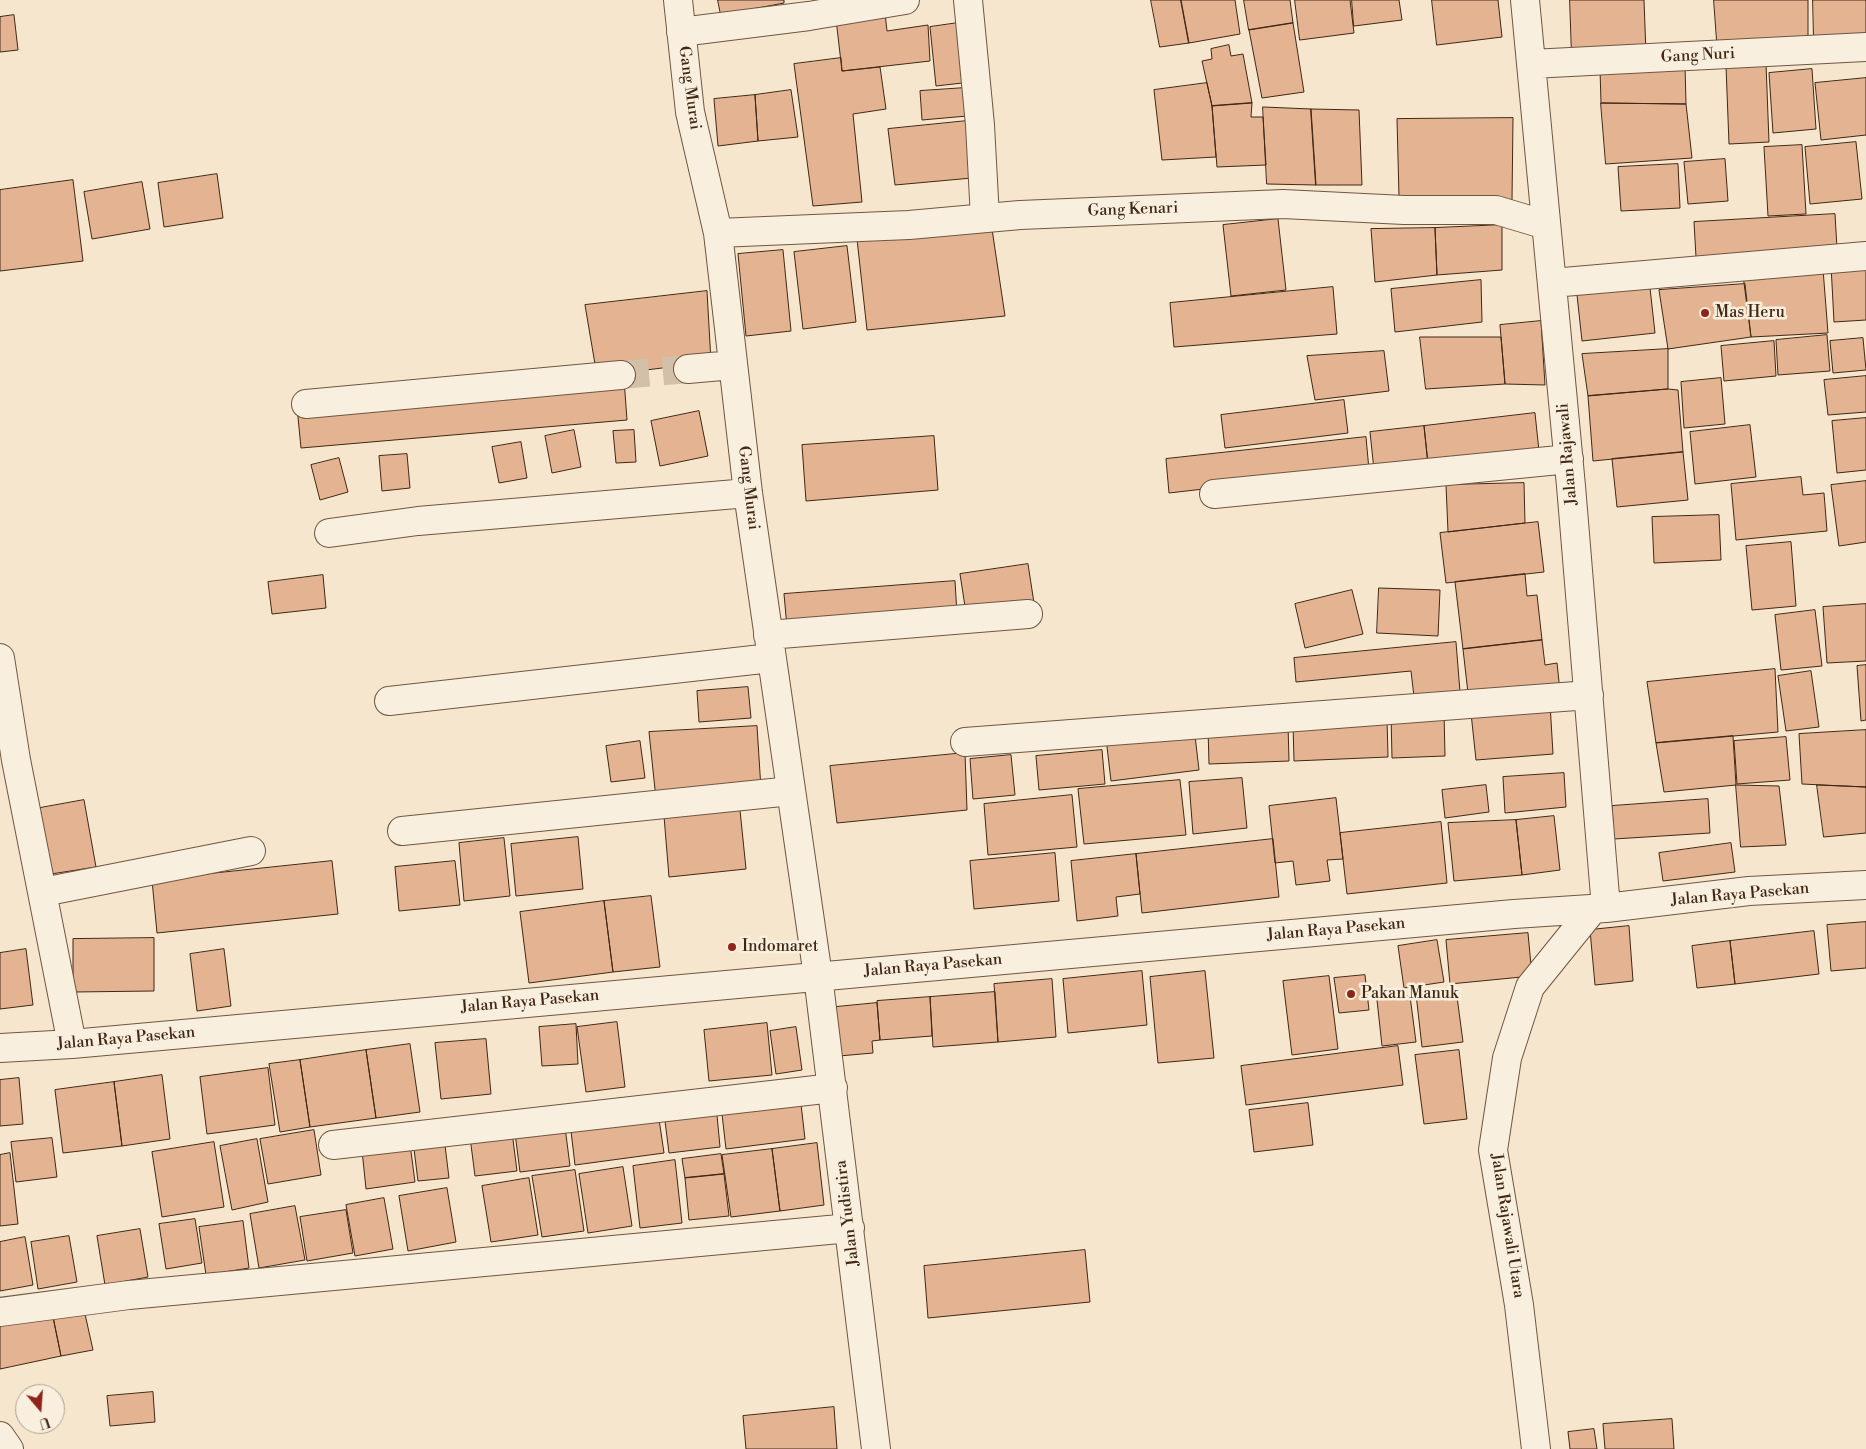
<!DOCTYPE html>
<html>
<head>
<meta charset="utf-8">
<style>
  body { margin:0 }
  #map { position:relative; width:1866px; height:1449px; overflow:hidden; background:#f6e6cd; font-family:"Libre Bodoni",serif }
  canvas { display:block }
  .north { position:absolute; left:15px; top:1384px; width:50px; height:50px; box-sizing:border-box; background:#f9efde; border:1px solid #af9f8d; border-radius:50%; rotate:162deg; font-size:14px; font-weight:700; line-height:20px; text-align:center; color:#412714 }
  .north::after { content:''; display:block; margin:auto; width:18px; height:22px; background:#8f2418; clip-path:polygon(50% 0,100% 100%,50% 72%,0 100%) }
</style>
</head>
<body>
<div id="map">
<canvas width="1866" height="1449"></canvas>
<div class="north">U</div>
</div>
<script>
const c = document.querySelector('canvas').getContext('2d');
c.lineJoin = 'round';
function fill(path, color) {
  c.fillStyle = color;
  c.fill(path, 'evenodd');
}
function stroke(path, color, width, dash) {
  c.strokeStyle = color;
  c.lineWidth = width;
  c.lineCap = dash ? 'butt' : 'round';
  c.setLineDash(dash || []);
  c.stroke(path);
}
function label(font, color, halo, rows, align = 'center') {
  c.font = font + ' "Libre Bodoni",serif';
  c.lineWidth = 5;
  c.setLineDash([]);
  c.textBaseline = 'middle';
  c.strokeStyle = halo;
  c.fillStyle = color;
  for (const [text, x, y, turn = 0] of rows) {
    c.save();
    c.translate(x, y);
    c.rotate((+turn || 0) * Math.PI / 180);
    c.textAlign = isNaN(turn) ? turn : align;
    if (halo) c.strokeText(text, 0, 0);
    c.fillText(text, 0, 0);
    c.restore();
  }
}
const building = new Path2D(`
  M718,0h66v3l-63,12z
  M1151,0h30l8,43 -29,4z
  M1181,0h54l5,34 -51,9z
  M1244,0h46l3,23 -44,7z
  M1295,0h55l4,33 -54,7z
  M1352,0h47l3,20 -48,6z
  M1432,0h66l4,37 -65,8z
  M1570,0h74l2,54 -74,3z
  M1714,0h94v40l-91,1z
  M1813,0h53v40l-52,2z
  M885,13l2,18 41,-6 2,36 -88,10 -6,-52z
  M14,15l4,35 -18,2v-35z
  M965,22l6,60 -35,4 -6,-59z
  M1293,23l11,69 -42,6 -13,-68z
  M1229,45l2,11 12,-2 9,49 -40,3 -10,-45 10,-2 -1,-10z
  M841,58l1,13 38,-4 6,42 -33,5 9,88 -49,4 -19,-142z
  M1766,64l3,78 -40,2 -3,-78z
  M1685,65l1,39 -85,-1 -1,-34z
  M1812,69l4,60 -43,4 -4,-60z
  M1866,78v57l-45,5 -6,-57z
  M1207,83l5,23 4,51 -54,3 -8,-70z
  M965,88l2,28 -45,4 -2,-29z
  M791,90l7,47 -40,4 -3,-46z
  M755,95l3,46 -40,5 -4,-47z
  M1252,103l-1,14h12l3,48 -49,2 -5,-61z
  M1601,103l85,1 6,54 -86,6z
  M1263,107l48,2 5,76 -49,-1z
  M1311,109l48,1 3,75h-46z
  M1513,118l-1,82 -113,-4 -2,-77z
  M967,121l5,57 -77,7 -7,-56z
  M1856,142l6,57 -52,5 -5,-57z
  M1802,145l4,69 -38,2 -4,-69z
  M1725,159l3,42 -40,3 -4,-42z
  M1678,164l2,44 -59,3 -3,-44z
  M217,174l6,44 -59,9 -6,-44z
  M73,180l10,81 -83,10v-81z
  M142,182l8,47 -58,10 -8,-47z
  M1835,214l2,34 -141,9 -2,-35z
  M1278,219l8,71 -55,6 -8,-71z
  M1502,225v45l-65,5 -2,-47z
  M1435,228l2,47 -62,7 -4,-53z
  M992,229l13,87 -138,14 -10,-91z
  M847,246l9,76 -53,7 -9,-77z
  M783,250l8,81 -45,5 -8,-82z
  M1866,263v57l-32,2 -3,-57z
  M1823,269l5,64 -77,4 -8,-62z
  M1481,280l1,42 -87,10 -4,-43z
  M1745,284l6,53 -83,12 -9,-59z
  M1333,287l4,47 -163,13 -4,-44z
  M1650,288l5,45 -73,8 -5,-46z
  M707,291l4,71 -114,14 -12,-71z
  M1541,321l4,64 -40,-1 -5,-59z
  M1827,335l3,36 -52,4 -2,-35z
  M1420,337h81l4,47 -79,5z
  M1863,338l3,32 -33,3 -3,-32z
  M1774,341l2,35 -52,5 -3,-35z
  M1668,349v40l-80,7 -6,-42z
  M1384,351l5,40 -74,9 -8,-44z
  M1866,376v36l-38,3 -4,-35z
  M1721,378l4,46 -41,4 -3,-46z
  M624,379l3,41 -326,28 -4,-41z
  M1668,389l10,1 5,62 -90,9 -5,-65z
  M1344,400l4,33 -123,15 -4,-33z
  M699,411l9,45 -48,10 -9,-45z
  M1535,413l4,38 -111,13 -4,-38z
  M1866,418v52l-29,3 -5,-52z
  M1750,425l6,52 -61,7 -5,-52z
  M1424,426l4,38 -54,6 -4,-38z
  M574,430l7,37 -29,6 -7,-37z
  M634,430l2,32 -20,1 -3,-32z
  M934,436l4,54 -132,11 -4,-56z
  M1366,437l3,33 -200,23 -3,-34z
  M521,442l6,36 -28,5 -7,-36z
  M1683,452l5,48 -71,7 -5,-48z
  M407,454l3,34 -28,3 -3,-35z
  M339,458l9,34 -28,8 -9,-35z
  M1801,477l2,18 21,-2 3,38 -91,9 -5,-56z
  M1866,481v61l-27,4 -8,-61z
  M1524,483l1,40 -77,9 -2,-47z
  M1719,515l2,45 -67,3 -2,-46z
  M1538,522l6,50 -98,11 -6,-50z
  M1791,542l5,64 -44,4 -6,-64z
  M1028,564l6,39 -68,10 -6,-39z
  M1525,574l2,22 10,-1 5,45 -79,9 -8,-67z
  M323,575l3,33 -54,6 -4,-32z
  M955,581l2,33 -170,13 -3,-33z
  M1379,588l61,2 -2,46 -61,-3z
  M1352,590l11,44 -58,14 -10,-44z
  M1866,604v57l-39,2 -4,-56z
  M1815,610l7,56 -41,4 -6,-55z
  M1542,640l3,25 12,-2 3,28 -91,11 -6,-53z
  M1456,642l4,50 -46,5 -3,-26 -115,11 -2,-24z
  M1866,665v55l-5,1 -4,-55z
  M1775,669l3,63 -122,11 -9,-61z
  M1811,671l8,56 -33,4 -8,-55z
  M748,687l3,31 -52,4 -2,-31z
  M1550,703l3,51 -77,6 -5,-47z
  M1444,712l1,44 -53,2 -1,-44z
  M1387,719l1,38 -94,4 -1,-38z
  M1288,725l1,36 -80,3 -1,-36z
  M757,726l4,63 -105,10 -7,-67z
  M1194,727l5,43 -88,11 -5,-43z
  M1866,730v57l-64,-3 -3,-50z
  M1733,736l3,49 -72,7 -8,-49z
  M1786,737l4,43 -53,4 -3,-43z
  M640,741l5,37 -34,4 -5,-36z
  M1102,750l3,34 -66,6 -3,-34z
  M965,753l2,57 -130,13 -7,-57z
  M1011,755l4,40 -42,4 -3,-40z
  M1564,773l2,34 -61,6 -2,-36z
  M1242,778l5,50 -54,6 -4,-52z
  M1180,780l6,55 -102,9 -6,-55z
  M1486,785l3,27 -44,6 -3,-28z
  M1736,785l43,1 7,59 -45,2z
  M1817,785l49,2v46l-42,4z
  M1072,795l5,52 -89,8 -4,-51z
  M1336,798l7,61 -16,1 3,21 -34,4 -3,-24 -18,2 -6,-57z
  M1708,799l2,34 -96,6 -2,-33z
  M84,800l12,67 -45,7 -11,-66z
  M740,810l6,59 -77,8 -5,-61z
  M1554,816l6,54 -38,5 -6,-55z
  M1516,820l6,55 -68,6 -6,-58z
  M1441,822l6,61 -100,11 -7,-61z
  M578,837l5,52 -67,7 -5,-52z
  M504,838l6,58 -46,5 -5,-58z
  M1273,839l6,58 -137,16 -6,-59z
  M1731,843l4,29 -72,9 -4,-28z
  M1055,853l4,48 -85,8 -4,-48z
  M1136,854l4,40 -24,3 2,19 -41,5 -6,-60z
  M332,861l6,53 -181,19 -5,-53z
  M455,861l5,44 -61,6 -4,-44z
  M651,896l9,71 -47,5 -9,-71z
  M604,901l9,71 -84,11 -9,-71z
  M1866,922v46l-35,3 -4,-46z
  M1629,926l4,55 -38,4 -5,-55z
  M1814,931l5,43 -84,10 -5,-43z
  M1528,933l4,43 -82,8 -4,-44z
  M154,938v53l-81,1v-53z
  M1437,940l7,42 -40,6 -6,-42z
  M1730,941l5,43 -38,4 -5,-42z
  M26,949l7,56 -33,4v-56z
  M224,949l7,57 -34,5 -7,-57z
  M1142,971l5,54 -79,8 -5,-54z
  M1205,971l9,87 -56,5 -8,-86z
  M1365,975l4,35 -30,3 -5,-35z
  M1329,976l9,73 -46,6 -9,-74z
  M1052,979l4,58 -58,5 -4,-58z
  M1456,989l7,53 -41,5 -6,-53z
  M995,992l3,50 -65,5 -3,-50z
  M1410,996l6,46 -34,4 -5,-46z
  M930,997l2,39 -52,4 -3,-39z
  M877,1003l3,37 -8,1 1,12 -34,3 -3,-49z
  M617,1022l8,65 -39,5 -9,-65z
  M767,1023l5,52 -63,6 -5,-51z
  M576,1024l2,40 -36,2 -3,-39z
  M796,1027l6,43 -26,4 -6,-43z
  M486,1039l5,55 -50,5 -6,-56z
  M410,1044l10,68 -44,6 -10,-68z
  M1398,1046l5,39 -157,20 -5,-39z
  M366,1050l10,68 -66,9 -10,-67z
  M1459,1050l8,69 -43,5 -9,-69z
  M300,1060l10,67 -30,5 -11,-68z
  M268,1068l7,57 -68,9 -7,-57z
  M162,1075l8,64 -48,7 -8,-64z
  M19,1078l4,46 -23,2v-46z
  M114,1082l8,64 -59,7 -8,-63z
  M1308,1103l5,42 -59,7 -5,-42z
  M801,1104l4,35 -79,10 -4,-35z
  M717,1115l3,32 -51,6 -4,-32z
  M659,1119l5,34 -89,12 -4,-34z
  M565,1127l5,39 -50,6 -5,-39z
  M314,1130l7,45 -53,9 -8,-45z
  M512,1132l5,39 -42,5 -5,-39z
  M444,1137l5,41 -31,3 -5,-40z
  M52,1138l5,39 -41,5 -5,-40z
  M257,1139l11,63 -36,8 -12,-64z
  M214,1142l10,65 -62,10 -10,-65z
  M817,1143l7,62 -44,6 -8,-62z
  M410,1144l5,38 -49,7 -4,-39z
  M772,1149l8,62 -49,6 -9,-62z
  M10,1153l8,71 -18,2v-71z
  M721,1154l3,20 -39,4 -3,-19z
  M675,1160l7,63 -42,5 -7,-62z
  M623,1167l9,59 -44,7 -9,-59z
  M575,1170l9,61 -42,6 -10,-61z
  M724,1174l5,42 -40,4 -4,-42z
  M529,1178l9,57 -47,7 -9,-56z
  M447,1188l9,54 -48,9 -9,-55z
  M384,1198l9,51 -38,7 -9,-51z
  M295,1206l10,54 -46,8 -9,-54z
  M346,1210l7,43 -46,8 -7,-44z
  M195,1219l7,44 -36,6 -7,-45z
  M243,1221l6,47 -43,7 -7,-48z
  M140,1229l8,48 -43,8 -8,-49z
  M69,1236l8,46 -39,7 -7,-47z
  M25,1237l8,48 -33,6v-49z
  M1085,1250l5,52 -162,16 -4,-52z
  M83,1305l10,45 -32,6 -9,-44z
  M52,1312l9,44 -61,13v-46z
  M153,1392l2,30 -45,4 -3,-30z
  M834,1407l3,42h-91l-3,-33z
  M1672,1419l2,30h-69l-2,-25z
  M1594,1429l3,20h-27l-2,-17z`);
fill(building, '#e4b392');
stroke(building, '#412714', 1);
stroke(new Path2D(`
  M621,375l67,-6`), '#d2c0a8', 28, [28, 14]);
const minor = new Path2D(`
  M678,0l12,112 28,121 30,260 70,483 58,473
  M968,0l12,125 5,93
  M1525,0l46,486 35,422
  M681,32l128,-16 96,-16
  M1531,64l335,-17
  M718,233l191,-8 111,-10 263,-11 121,6h92l50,15
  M1552,283l314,-27
  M688,369l45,-4
  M306,404l315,-29
  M1214,494l355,-35
  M329,533l89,-12 330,-28
  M768,635l260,-21
  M0,658l16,102 56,284
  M389,701l382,-43
  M965,742l624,-47
  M402,831l389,-40
  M43,892l208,-41
  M0,1048l72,-4 1442,-130 92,-6 143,-17 117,-6
  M333,1145l500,-57
  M0,1312l129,-17 721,-67
  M0,1436l9,13
  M1536,1449l-17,-144 -26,-155 14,-92 23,-71 63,-78`);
stroke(minor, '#6e5742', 30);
stroke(minor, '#f9efde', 28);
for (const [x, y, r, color] of [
  [1705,313,5,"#8f2418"],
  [732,947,5,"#8f2418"],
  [1351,994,5,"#8f2418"]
]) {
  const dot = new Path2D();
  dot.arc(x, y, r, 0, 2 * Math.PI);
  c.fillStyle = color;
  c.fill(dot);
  stroke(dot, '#f9efde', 2);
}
label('16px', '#412714', '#f9efde', [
  ["Gang Nuri",1698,56,-3],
  ["Gang Murai",689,88,82],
  ["Gang Kenari",1133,210,-2],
  ["Jalan Rajawali",1568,454,-95],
  ["Gang Murai",748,488,83],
  ["Jalan Raya Pasekan",1740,895,-5],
  ["Jalan Raya Pasekan",1336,930,-5],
  ["Jalan Raya Pasekan",933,966,-5],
  ["Jalan Raya Pasekan",530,1002,-5],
  ["Jalan Raya Pasekan",126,1039,-5],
  ["Jalan Yudistira",848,1213,-97],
  ["Jalan Rajawali Utara",1507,1226,81]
]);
label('16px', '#412714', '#f9efde', [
  ["Mas Heru",1715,313],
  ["Indomaret",742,947],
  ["Pakan Manuk",1361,994]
], 'left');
</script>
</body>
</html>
